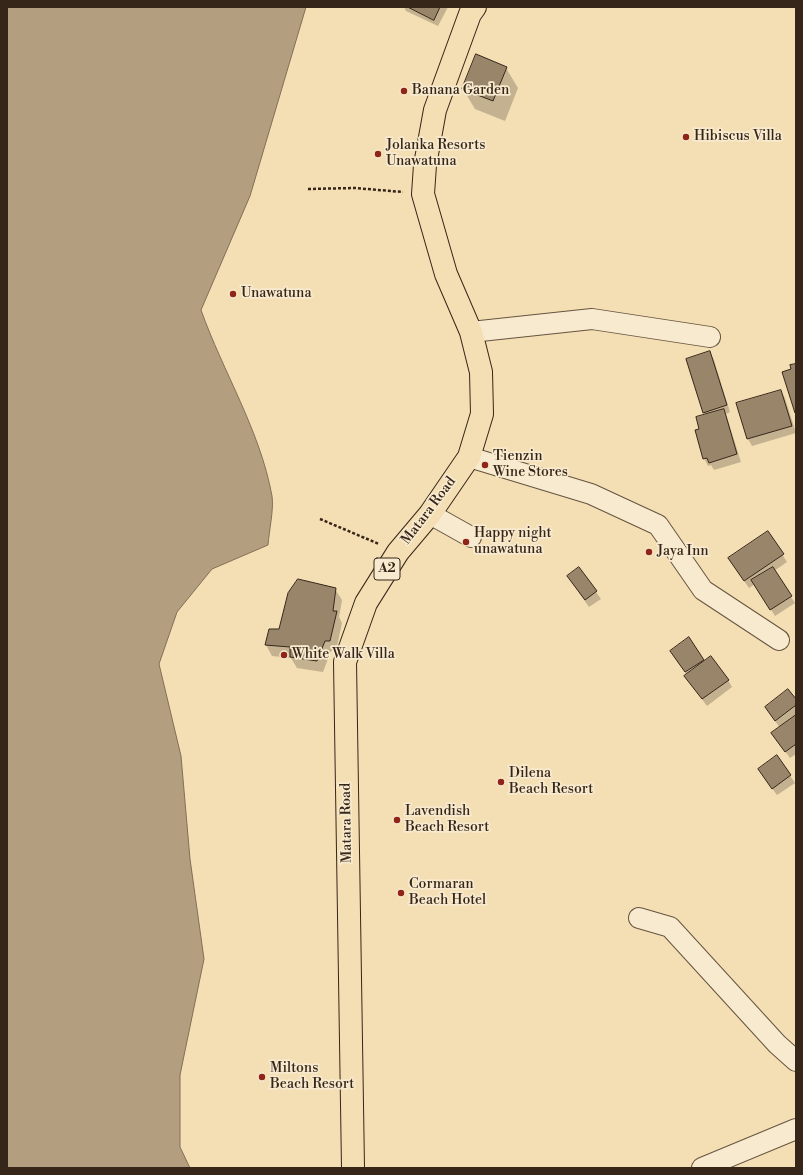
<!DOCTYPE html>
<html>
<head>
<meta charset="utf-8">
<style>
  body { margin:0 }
  #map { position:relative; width:803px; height:1175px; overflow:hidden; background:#f4deb3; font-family:"Libre Bodoni",serif }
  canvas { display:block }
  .frame { position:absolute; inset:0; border:8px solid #36261a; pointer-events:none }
</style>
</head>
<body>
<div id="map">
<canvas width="803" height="1175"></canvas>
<div class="frame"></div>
</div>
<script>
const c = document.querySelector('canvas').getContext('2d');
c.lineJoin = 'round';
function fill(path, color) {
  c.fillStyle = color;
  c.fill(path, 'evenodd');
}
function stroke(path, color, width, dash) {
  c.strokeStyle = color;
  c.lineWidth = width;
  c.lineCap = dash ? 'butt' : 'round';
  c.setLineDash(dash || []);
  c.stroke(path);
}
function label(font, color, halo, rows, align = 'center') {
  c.font = font + ' "Libre Bodoni",serif';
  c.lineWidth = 3.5;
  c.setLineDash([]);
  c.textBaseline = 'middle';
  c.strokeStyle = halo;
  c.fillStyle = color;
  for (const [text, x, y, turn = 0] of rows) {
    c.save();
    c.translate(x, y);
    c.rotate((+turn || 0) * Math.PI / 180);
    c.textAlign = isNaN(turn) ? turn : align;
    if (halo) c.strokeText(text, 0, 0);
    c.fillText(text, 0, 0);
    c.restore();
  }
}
const water = new Path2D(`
  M7,7h299l-56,189 -49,114c22,62 59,120 71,186 2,13 -3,35 -4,49l-56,24 -35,43 -18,52 22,92 9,103 14,100 -24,116v72l10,21h-183z`);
fill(water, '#b39f7f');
stroke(water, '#816f57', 1);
fill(new Path2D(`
  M404,7h44l-10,19 -32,-15z
  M506,68l12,20 -13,33 -30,-12 -12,-20z
  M710,352l4,8 16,52 -4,2 15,48 -27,8 -3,-5 -3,1 -4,-8 -3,-28 4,-15 -1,-3z
  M781,391l4,7 11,35 -44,13 -4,-7 -10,-35z
  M768,532l19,30 -13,9 21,32 -20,13 -20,-32 -6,4 -15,-22z
  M579,568l22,31 -12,8 -21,-30z
  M335,589l7,11 -3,17 3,6 -6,28h-5l-8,21 -26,-4 -6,-10 -19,-2 -6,-11 4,-15h10z
  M689,639l15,23 24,18 4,7 -25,19 -17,-23 -3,-8 -12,-17z
  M796,701v53l-6,4 -13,-18 3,-12 -14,-20z
  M777,756l18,27 -18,12 -14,-19z`), '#0003');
const building = new Path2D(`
  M408,7h32l-6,13z
  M476,54l31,13 -14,34 -31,-12z
  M710,351l17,54 -24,8 -17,-54z
  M796,364v49h-1l-13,-41 9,-3 -1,-4z
  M781,390l11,36 -45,13 -11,-36z
  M724,409l13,45 -28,9 -2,-5 -4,1 -8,-29 4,-1 -3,-12z
  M768,531l16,23 -40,27 -16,-23z
  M579,567l18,24 -12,9 -18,-24z
  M773,567l19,29 -22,14 -19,-30z
  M298,579l38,9 -3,23h4l-7,30h-5l-8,20 -27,-4v-10l-25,-2 4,-16h10l9,-36z
  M689,637l15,23 -19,12 -15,-21z
  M711,656l18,24 -27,19 -18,-23z
  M788,689l8,10v6l-21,16 -10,-14z
  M796,715v29l-11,8 -14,-19z
  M777,755l14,20 -19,14 -14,-20z`);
fill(building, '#99866a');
stroke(building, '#36261a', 1);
const street = new Path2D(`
  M471,332l121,-13 118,18
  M469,457l122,37 67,31 45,65 76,50
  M430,514l41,23
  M639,918l31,9 107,117 19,17
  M702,1168l94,-39`);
const highway = new Path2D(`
  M353,1168l-8,-506 21,-59 32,-51 32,-38 39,-57 13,-43 -1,-42 -10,-40 -25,-58 -23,-80 2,-29 10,-55 35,-96 5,-7`);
stroke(street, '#665440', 22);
stroke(highway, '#36261a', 24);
stroke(new Path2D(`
  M308,189l47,-1 48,4
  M320,519l59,25`), '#36261a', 2.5, [3, 2]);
stroke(street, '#f8eace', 20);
stroke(highway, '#f4deb3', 22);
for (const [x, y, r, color] of [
  [404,91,4,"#8f2418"],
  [686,137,4,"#8f2418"],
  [378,154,4,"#8f2418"],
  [233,294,4,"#8f2418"],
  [485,465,4,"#8f2418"],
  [466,542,4,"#8f2418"],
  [649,552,4,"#8f2418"],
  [284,655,4,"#8f2418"],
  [501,782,4,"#8f2418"],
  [397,820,4,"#8f2418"],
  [401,893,4,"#8f2418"],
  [262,1077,4,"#8f2418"]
]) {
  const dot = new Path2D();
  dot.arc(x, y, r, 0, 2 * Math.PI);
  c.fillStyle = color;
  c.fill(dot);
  stroke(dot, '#f8eace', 1.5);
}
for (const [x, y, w] of [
  [387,569,26]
]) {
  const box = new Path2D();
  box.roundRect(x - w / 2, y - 11, w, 22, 3);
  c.fillStyle = '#f8eace';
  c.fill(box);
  stroke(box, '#36261a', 1);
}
label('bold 13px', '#36261a', null, [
  ["A2",387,569]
]);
label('14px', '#36261a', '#f8eace', [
  ["Banana Garden",412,91],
  ["Hibiscus Villa",694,137],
  ["Jolanka Resorts",386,146],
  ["Unawatuna",386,162],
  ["Unawatuna",241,294],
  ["Tienzin",493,457],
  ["Wine Stores",493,473],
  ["Happy night",474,534],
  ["unawatuna",474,550],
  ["Jaya Inn",657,552],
  ["White Walk Villa",292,655],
  ["Dilena",509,774],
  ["Beach Resort",509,790],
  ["Lavendish",405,812],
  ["Beach Resort",405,828],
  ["Cormaran",409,885],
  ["Beach Hotel",409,901],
  ["Miltons",270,1069],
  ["Beach Resort",270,1085]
], 'left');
label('14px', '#36261a', '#f8eace', [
  ["Matara Road",429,511,-53],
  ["Matara Road",347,823,-91]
]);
</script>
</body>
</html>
